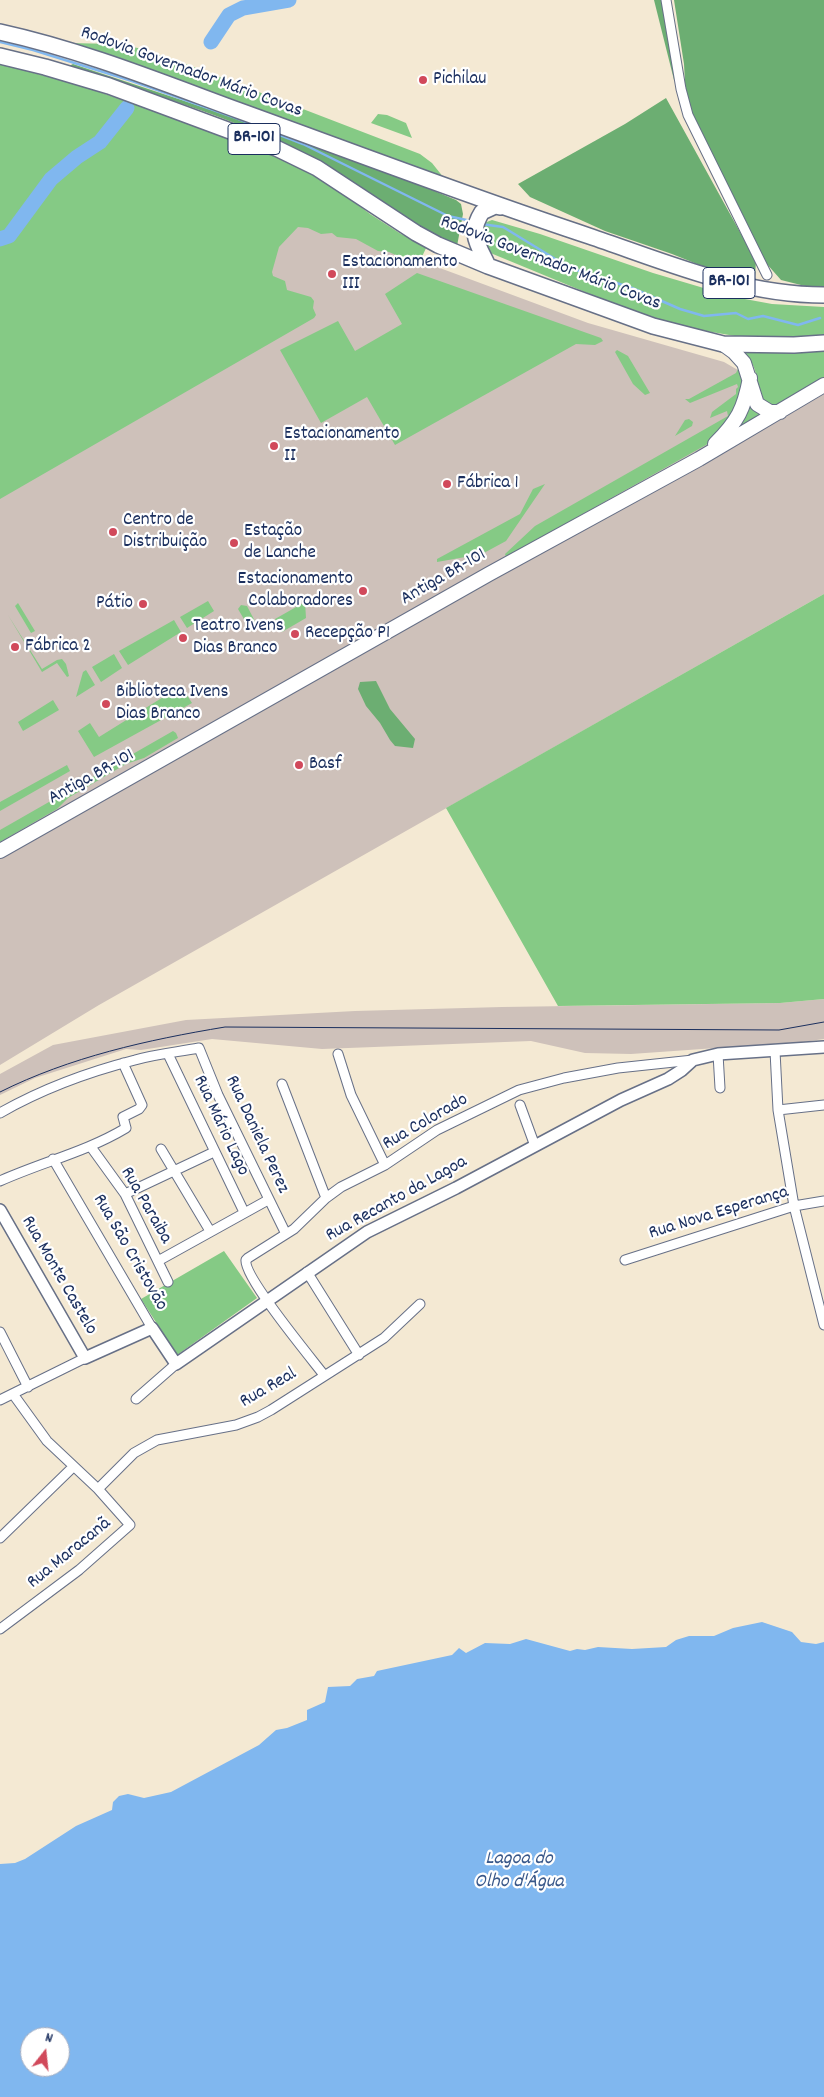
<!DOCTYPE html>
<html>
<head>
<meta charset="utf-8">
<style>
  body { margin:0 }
  #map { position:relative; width:824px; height:2097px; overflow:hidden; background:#f4e9d3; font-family:Dekko,sans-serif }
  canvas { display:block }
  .north { position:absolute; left:20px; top:2027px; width:50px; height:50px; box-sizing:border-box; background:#fff; border:1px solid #a4acbf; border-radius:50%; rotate:16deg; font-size:14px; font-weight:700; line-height:20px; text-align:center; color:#1b2f5e }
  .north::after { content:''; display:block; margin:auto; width:18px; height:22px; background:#d1495b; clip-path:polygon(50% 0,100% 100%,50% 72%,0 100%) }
</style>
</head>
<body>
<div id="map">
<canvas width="824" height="2097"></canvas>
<div class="north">N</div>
</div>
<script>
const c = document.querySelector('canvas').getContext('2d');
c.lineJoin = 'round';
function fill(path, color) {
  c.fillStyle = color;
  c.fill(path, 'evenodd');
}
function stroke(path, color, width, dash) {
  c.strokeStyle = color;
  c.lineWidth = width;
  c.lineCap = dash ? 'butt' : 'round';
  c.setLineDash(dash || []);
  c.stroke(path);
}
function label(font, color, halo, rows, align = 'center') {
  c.font = font + ' Dekko,sans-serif';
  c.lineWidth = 4.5;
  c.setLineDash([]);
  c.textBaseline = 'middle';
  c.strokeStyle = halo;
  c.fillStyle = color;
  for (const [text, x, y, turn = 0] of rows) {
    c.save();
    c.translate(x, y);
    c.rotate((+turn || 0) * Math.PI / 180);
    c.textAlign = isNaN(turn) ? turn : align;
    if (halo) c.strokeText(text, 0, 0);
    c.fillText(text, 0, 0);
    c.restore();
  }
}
fill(new Path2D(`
  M232,154l191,100 -2,7 167,62 136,39 26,15 74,-1v218l-725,411 -99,60v-581z
  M824,999v40l-22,3 -171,12 -46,-1 -54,-12 -209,8 -110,-10 -71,11 -15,-1 -91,29 -35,17v-21l53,-29 133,-25 169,-9 147,-4 278,-4z`), '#cec1ba');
fill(new Path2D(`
  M70,43l42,1 26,4 40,13 242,93 12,9 12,15z
  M0,64l79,21 119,41 95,36 39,23 38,29 31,20 26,12 -7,15 -9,1 -22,-10 -11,-1 -22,-12 -19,-2 -5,-4 -11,1 -13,-6 -10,-1 -19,20 -7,25 1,4 12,5 2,9 24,7 3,4 -1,7 3,7 -2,3 -314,181z
  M378,114l9,1 19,8 6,15 -41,-15z
  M492,220l48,14 113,39 81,24 38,7 52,3v32l-66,1 -75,-13 -69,-23 -126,-52 -9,-12 5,-17z
  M417,273l184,65 2,3 -8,4 -19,-1 -181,101 -28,-48 -46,26 -41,-73 58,-29 17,30 47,-27 -17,-30z
  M617,350l11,6 22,37 -5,2 -12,-11 -18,-32z
  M746,351l78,1v30l-48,23c-19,-2 -17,-16 -20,-30 -1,-8 -6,-16 -11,-22z
  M738,369h2l4,8 -6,31 -25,33 -207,116 -1,-3 30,-28 193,-110 -1,-5 -17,7 2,-6 24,-18v-5l2,-2 -1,-3 -47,19 -5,-4h4l47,-26z
  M750,405l11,11 -25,16 13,-26z
  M689,419l4,3 -1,4 -17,10 10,-16z
  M545,484l-39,57 -24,13 -45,8v-3l83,-45 13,-25z
  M824,594v405l-44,4 -222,3 -112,-198z
  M208,601l6,10 -27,17 -7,-11z
  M305,602l1,16 -24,14 -7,-13z
  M18,603l17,28 -4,2 -16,-27z
  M241,605l6,1 11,21 -7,4 -13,-22z
  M8,615l34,54 15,-9 5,-1 4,5 3,12 -2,1 -10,-14 -15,9z
  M174,620l7,12 -53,33 -9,-14z
  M114,654l8,14 -21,14 -9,-15z
  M86,670l9,15 -19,12 7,-25z
  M181,686l11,17 -98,54 -16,-26 12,-8 9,14z
  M53,700l6,10 -36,21 -5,-9z
  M173,731l3,2 2,5 -34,20 -18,6 -58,34 -11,11 -57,33v-12z
  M67,765l3,6 -70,40v-9z
  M224,1251l33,47 -80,57 -36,-56z`), '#85ca85');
fill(new Path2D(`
  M654,0h8l11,56 1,24z
  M674,0h150v287l-11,1 -32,-8 -15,-17 -54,-104 -26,-58 -2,-37z
  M73,64c128,43 259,83 383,136l5,4 2,10 -6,32c-19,-9 -39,-18 -57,-30 -33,-20 -61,-44 -96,-62 -71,-37 -159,-62 -235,-88z
  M666,98l90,163 -1,15 -8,4 -30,-8 -45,-18 -67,-23 -75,-34 -12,-13 107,-60z
  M376,681l14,28 25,30 -2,9 -18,-2 -5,-6 -10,-17 -14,-17 -8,-17 2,-7z`), '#6cae72');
fill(new Path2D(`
  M762,1622l30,10 9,10 15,2 8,-2v455h-824v-233l15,-1 10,-4 51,-33 36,-16 1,-8 6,-6 9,-2 16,4 27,-6 88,-47 17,-15 11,-2 20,-8v-10l18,-8 3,-15 22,-1 7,-7 17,-3 3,-5 75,-16 7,-7 7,5 19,-10 25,1 16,-5 44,12 7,-2 8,1 13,-3 34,2 34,-2 10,-7 13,-4h25l19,-8zM30,2037h30v30h-30z`), '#80b7ef');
stroke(new Path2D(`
  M0,42l33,8 99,31 104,37 67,26 145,72 23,5
  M481,224l22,3 67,41 62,20 48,21 24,7 32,-3 12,6 15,-3 35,9 22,-7`), '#80b7ef', 2.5);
stroke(new Path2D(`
  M211,42l18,-27 14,-7 46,-8
  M0,239l9,-3 42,-57 26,-22 23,-15 27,-34`), '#80b7ef', 15);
const minor = new Path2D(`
  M666,0l15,89 7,26 79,160
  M775,1051l3,59 16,96 30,119
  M168,1054l76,158
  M338,1054l13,41 34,70
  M718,1054l2,34
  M282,1084l44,114
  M520,1105l15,41
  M778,1110l46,-5
  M0,1113c42,-24 88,-41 135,-53 21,-6 43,-8 64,-12l19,47 68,139
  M91,1147l34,47 43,88
  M161,1149l49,82
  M53,1159l99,169
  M0,1181c42,-19 86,-29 126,-53l-3,-11 16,-8 3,-4 -19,-42
  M125,1194l89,-42
  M625,1260l169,-54 30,-5
  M158,1261l110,-61
  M307,1272l52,83
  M0,1332l28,55
  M324,1375c-14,-18 -81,-99 -78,-115l2,-2 46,-29 32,-31 15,-11 44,-22 52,-35 82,-40 45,-12 54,-10 75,-8
  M136,1399l40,-35
  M0,1400l85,-42
  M98,1489l36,-36 23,-13 79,-15 22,-8 13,-7 113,-72 36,-34
  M0,1538l73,-71
  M0,1629l79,-59 51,-45 -32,-36 -51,-48 -34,-47`);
const tertiary = new Path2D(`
  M0,1210l85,148 67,-30 24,36 191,-132 89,-44 165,-88 47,-21 14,-9 11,-10 25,-6 106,-7`);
const primary = new Path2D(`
  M723,344l11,8 10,11 13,41 13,8h10
  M715,444c23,-23 29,-35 35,-66
  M0,851l489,-277 210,-115 125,-74`);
const trunk = new Path2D(`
  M0,32c82,18 161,50 240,79 116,42 231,86 349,125 77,26 152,59 235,59
  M0,56l45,11 64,19 167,62 41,20 99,65 22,12 50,21 165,60 70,18 71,1 30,-2
  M488,266c-10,-22 -20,-32 -6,-54l13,-6 5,1`);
stroke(minor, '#677087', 11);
stroke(tertiary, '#677087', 14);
stroke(primary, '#677087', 16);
stroke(trunk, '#677087', 18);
stroke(minor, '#fff', 9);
stroke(tertiary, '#fff', 11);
stroke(primary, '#fff', 14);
stroke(trunk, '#fff', 15);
stroke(new Path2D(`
  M0,1092c70,-35 147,-52 225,-65l554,3 45,-8`), '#1b2f5e', 1);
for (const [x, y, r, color] of [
  [423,80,5,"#d1495b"],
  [332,274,5,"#d1495b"],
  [274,446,5,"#d1495b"],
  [447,484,5,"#d1495b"],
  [113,532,5,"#d1495b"],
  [234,543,5,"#d1495b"],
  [363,591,5,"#d1495b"],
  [143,604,5,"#d1495b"],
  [295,634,5,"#d1495b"],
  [183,638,5,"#d1495b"],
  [15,647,5,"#d1495b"],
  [106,704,5,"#d1495b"],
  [299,765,5,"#d1495b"]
]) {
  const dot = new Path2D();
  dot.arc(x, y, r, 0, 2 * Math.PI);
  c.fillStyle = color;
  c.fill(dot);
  stroke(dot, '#fff', 2);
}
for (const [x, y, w] of [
  [254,139,52],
  [729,283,52]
]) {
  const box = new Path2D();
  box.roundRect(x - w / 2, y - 15.5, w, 31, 4);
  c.fillStyle = '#fff';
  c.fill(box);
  stroke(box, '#1b2f5e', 1);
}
label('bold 18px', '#1b2f5e', null, [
  ["BR-101",254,139],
  ["BR-101",729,283]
]);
label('19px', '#1b2f5e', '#fff', [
  ["Rodovia Governador Mário Covas",191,73,20],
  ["Rodovia Governador Mário Covas",550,264,21],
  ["Antiga BR-101",444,578,-30],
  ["Antiga BR-101",92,778,-29],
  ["Rua Colorado",426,1123,-30],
  ["Rua Mário Lago",220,1126,65],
  ["Rua Daniela Perez",256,1135,65],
  ["Rua Recanto da Lagoa",397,1200,-29],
  ["Rua Paraiba",145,1206,60],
  ["Rua Nova Esperança",719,1214,-17],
  ["Rua São Cristovão",129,1253,60],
  ["Rua Monte Castelo",58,1276,60],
  ["Rua Real",269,1389,-30],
  ["Rua Maracanã",70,1554,-39]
]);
label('19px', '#1b2f5e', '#fff', [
  ["Pichilau",433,80],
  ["Estacionamento",342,263],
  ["III",342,285],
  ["Estacionamento",284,435],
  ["II",284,457],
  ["Fábrica 1",457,484],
  ["Centro de",123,521],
  ["Distribuição",123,543],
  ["Estação",244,532],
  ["de Lanche",244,554],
  ["Estacionamento",353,580,"right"],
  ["Colaboradores",353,602,"right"],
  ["Pátio",133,604,"right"],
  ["Teatro Ivens",193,627],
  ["Dias Branco",193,649],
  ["Recepção P1",305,634],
  ["Fábrica 2",25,647],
  ["Biblioteca Ivens",116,693],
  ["Dias Branco",116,715],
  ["Basf",309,765]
], 'left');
label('italic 20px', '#39588a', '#fff', [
  ["Lagoa do",519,1860],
  ["Olho d'Água",519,1883]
]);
</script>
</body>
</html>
